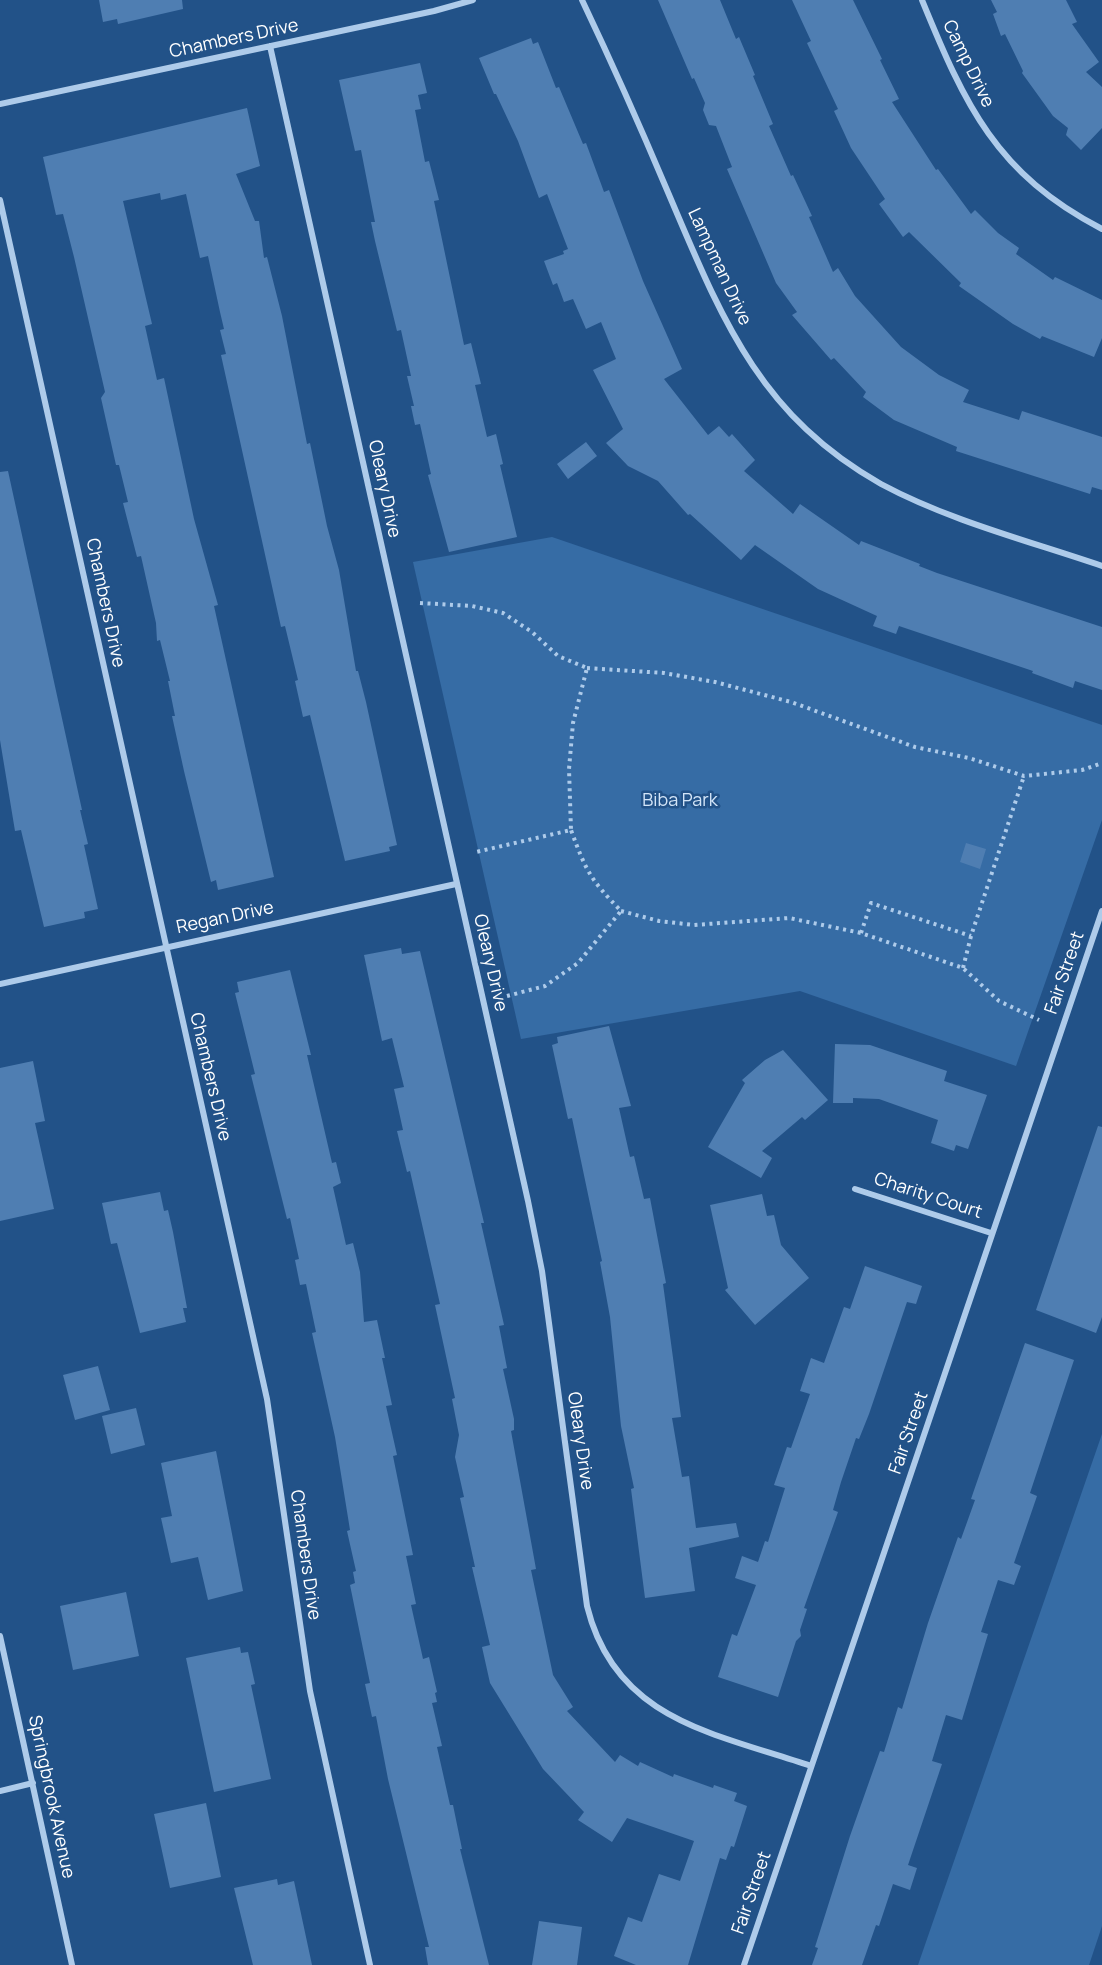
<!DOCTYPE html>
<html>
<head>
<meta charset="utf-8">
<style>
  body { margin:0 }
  canvas { display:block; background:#225288 }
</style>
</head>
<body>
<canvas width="1102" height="1965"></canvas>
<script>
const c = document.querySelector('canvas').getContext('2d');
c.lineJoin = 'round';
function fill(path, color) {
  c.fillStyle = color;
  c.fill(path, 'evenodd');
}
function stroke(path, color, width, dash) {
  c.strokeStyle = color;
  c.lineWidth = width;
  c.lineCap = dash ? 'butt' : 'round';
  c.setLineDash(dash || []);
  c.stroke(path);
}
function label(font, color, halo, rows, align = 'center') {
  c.font = font + ' Manrope,sans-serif';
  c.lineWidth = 5;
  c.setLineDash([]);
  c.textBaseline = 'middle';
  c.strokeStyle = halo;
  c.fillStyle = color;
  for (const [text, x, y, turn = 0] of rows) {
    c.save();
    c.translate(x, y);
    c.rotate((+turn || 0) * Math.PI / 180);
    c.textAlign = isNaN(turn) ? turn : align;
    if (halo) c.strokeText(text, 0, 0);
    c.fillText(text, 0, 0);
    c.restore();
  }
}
fill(new Path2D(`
  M552,537l550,188v95l-86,246 -216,-75 -279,48 -108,-477z
  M1102,1434v492l-13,39h-171z`), '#366ca5');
fill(new Path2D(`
  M99,0h83l1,9 -65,15 -1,-5 -14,3z
  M658,0h62l16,39 3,-2 16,38 -2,1 20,48 -4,2 22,50 2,-1 19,41 -3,1 24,55 5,-4 17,28 46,51 38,28 30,15 -6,12 56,18 3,-9 80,26v53l-10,-3 -2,7 -134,-43 1,-4 -63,-27 -31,-23 3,-5 -32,-34 -3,2 -39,-45 5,-3 -21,-29 -49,-114 5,-2 -16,-41 -7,-1 -6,-15 2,-7 -11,-25 -2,1z
  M792,0h61l29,59 -2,1 19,39 -7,3 44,68 2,-1 33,45 4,-4 23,23 21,15 -3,6 37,26 2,-3 47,23v38l-8,19 -52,-21 -2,3 -27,-15 -54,-38 2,-3 -52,-51 -6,5 -24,-33 6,-5 -34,-51 -17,-37 4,-2 -31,-66 4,-2z
  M991,0h75l11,22 -5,2 27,38 -13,10 16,15v41l-21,22 -15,-15 2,-7 -15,-12 -31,-43 1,-2 -18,-37 -4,2 -8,-22 4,-2z
  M531,38l2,6 5,-2 18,46 3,-1 24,57 3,-1 18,49 5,-2 34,91 39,88 -18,10 44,56 11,-9 10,11 3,-3 23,26 -11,11 49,43 7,-10 59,41 2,-4 59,23 -1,2 18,7 165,54v63l-27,-9 -2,7 -41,-15 1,-2 -134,-45 -3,8 -23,-8 4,-10 -59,-27 -63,-44 -14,15 -51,-46 -2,1 -30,-34 -30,-15 -22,-23 17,-14 -30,-59 23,-11 -15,-37 -15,7 -13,-30 -9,3 -7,-19 -4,2 -9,-24 20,-7 -1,-3 5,-2 -21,-55 -8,4 -21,-57 -22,-47h-2l-15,-36z
  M420,63l7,30 -9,2 3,14 -6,1 10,52 4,-1 10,39 -5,1 30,144 7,-2 10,41 -6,1 12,52 9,-3 7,30 -3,1 17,72 -68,15 -21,-77 3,-1 -11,-50 -5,1 -4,-19h3l-7,-30h4l-10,-46 -4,1 -22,-90 -4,-19h4l-14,-72 -6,1 -16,-71z
  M247,108l13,58 -24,8 19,47h4l5,37 3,-1 15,59 25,128 3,-1 17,83 12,44 17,101h2l8,31 31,143 -8,2 1,4 -45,10 -35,-146 -7,2 -8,-36 3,-1 -13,-54 -4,1 -60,-272 5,-1 -6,-24 4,-1 -4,-17 -12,-56 -8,2 -14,-64 -25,6 -1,-7 -37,8 29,123 -7,2 12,54 7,-2 30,141 24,86 -4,1 60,271 -56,13 -2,-10 -5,2 -27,-111 -12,-55h3l-7,-35h2l-10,-41 -3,1 -1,-18 -15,-67 -4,1 -14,-54 5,-1 -9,-37h-3l-15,-67 4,-6 -31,-135 -11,-43 -7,1 -13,-58z
  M586,442l11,14 -29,23 -11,-15z
  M8,471l74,339h-2l8,34 -4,1 14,64 -14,3 1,6 -41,9 -23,-97 -6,1 -15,-91v-268z
  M966,843l20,6 -6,20 -20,-7z
  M401,948l1,6 18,-3 64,272h-3l23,102 -5,1 8,42 -4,1 11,50v11l-3,1 25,138 -5,1 22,105 20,32 -6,4 48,51 5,-7 18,11 2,-4 33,15 1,-3 39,14 1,-3 23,8 -3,8 13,5 -13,41 -3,-1 -5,14 -6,-2 -32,107h-52l-22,-9 14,-39 14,5 17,-48 21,7 14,-40 -67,-23 -15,24 -34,-22 6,-8 -41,-43 -53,-86 -8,-36 8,-2 -18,-78h3l-15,-69 4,-1 -9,-40 4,-22 -7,-36 3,-1 -20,-93 5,-1 -30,-133 -3,1 -10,-41 6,-1 -9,-41 10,-2 -12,-49 -10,3 -18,-86z
  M290,970l21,85h-4l25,108 4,-1 5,21 -8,4 13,58 7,-2 7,29 4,50 13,-2 8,38h-3l10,47 -6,1 11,49 -4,1 20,99 -7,1 10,48 -5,1 12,54 6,-2 8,35 -2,1 2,9 -5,1 10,43 -5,1 13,58h3l9,44h-2l29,116h-61l-3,-18h4l-41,-168 -12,-63 -4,1 -7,-33 5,-1 -20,-98 5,-2 -2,-11 3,-1 -9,-40 3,-1 -15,-93 -23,-104 4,-1 -10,-48 -6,1 -5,-25 4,-1 -9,-41 -3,1 -36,-144 4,-1 -20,-81 4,-1 -2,-10z
  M609,1026l22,80 -12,2 11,49 4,-1 10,43 6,-1 16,85 -3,1 18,133 -9,1 10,59 7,-1 7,52 40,-5 3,14 -50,11 6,43 -50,7 -14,-109 3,-1 -13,-62 -11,-109 -10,-55 2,-1 -30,-143 -4,1 -16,-74 6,-2 -1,-6z
  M835,1044l35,1 77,26 -3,10 43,14 -19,54 -12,-4 -2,6 -23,-8 7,-23 -59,-21 -26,-1v5h-20z
  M783,1050l45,50 -23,20 -3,-3 -40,34 10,7 -11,20 -53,-31 37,-64 -3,-3 23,-20z
  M33,1061l12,60 -10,2 19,86 -54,12v-153z
  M1098,1126l4,1v190l-6,16 -60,-23z
  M160,1192l4,19 4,-1 5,22 14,76h-4l3,14 -46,11 -23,-90 -6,1 -9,-41z
  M762,1194l5,22 7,-1 7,30 28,33 -54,47 -30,-35 3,-2 -18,-83z
  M865,1266l57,20 -6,18 -9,-2 -38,112 -10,25 -3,-1 -15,44 -8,28 5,2 -34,96 3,1 -7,21 1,6 -5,5 -18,56 -60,-20 14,-43 5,2 19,-51 -21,-7 7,-22 16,6 7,-21 3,1 17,-54 -11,-3 13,-38 4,1 19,-54 -10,-3 11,-33 13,5 20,-56 6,2z
  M1025,1343l49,17 -44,133 7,3 -23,67 7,3 -7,19 -16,-5 -17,52 7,2 -26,86 -16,-5 -14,46 10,3 -34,101 9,3 -7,22 -17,-6 -14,42 -3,-1 -14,40h-50l6,-17 -3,-1 35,-111 30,-85 4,1 14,-45 4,2 26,-86 30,-86 3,2 14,-39 -4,-1z
  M98,1366l12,44 -35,10 -12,-45z
  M136,1408l9,37 -34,9 -9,-38z
  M216,1451l27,140 -35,9 -10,-43 -27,6 -10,-45 11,-2 -11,-53z
  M126,1592l13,64 -66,14 -13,-64z
  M240,1647l1,6 7,-1 7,32 -4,1 20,94 -57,13 -28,-134z
  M206,1803l15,74 -51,11 -16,-74z
  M277,1879l1,6 16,-4 18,84h-59l-19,-77z
  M539,1921l43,6 -5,38h-45z`), '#4f7eb2');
stroke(new Path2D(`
  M420,603l52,3 31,7 29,19 26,24 29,12 -14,55 -4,46 2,61 -95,22
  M587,668l77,5 51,9 76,20 124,45 54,11 55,18 58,-6 20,-7
  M621,911l38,10 35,4 95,-7 72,15 102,35 36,33 40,19
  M861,933l10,-30 100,33
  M963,968l8,-32 53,-160
  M507,996l38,-10 33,-23 43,-52c-31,-32 -35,-40 -50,-81`), '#aecbea', 4, [3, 4.5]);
stroke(new Path2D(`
  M582,0c30,63 58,126 85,190 53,124 90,224 214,294 69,37 148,57 221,82
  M922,0c43,105 74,174 180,229
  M270,46l258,1155 14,70 45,335c28,114 127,127 224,160
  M0,104l434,-93 39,-11
  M0,200l267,1199 43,292 60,274
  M0,984l456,-100
  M855,1189l136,44
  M0,1636l72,329
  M0,1791l33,-8
  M744,1965l358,-1054`), '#aecbea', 6);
label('18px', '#fff', '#225288', [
  ["Chambers Drive",234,39,-12],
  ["Camp Drive",968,64,64],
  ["Lampman Drive",719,267,65],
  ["Oleary Drive",384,489,78],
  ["Chambers Drive",105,603,78],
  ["Regan Drive",225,918,-12],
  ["Oleary Drive",490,963,77],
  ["Fair Street",1065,973,-71],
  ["Chambers Drive",210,1077,77],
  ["Charity Court",928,1196,18],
  ["Fair Street",909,1433,-71],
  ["Oleary Drive",580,1441,82],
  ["Chambers Drive",305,1555,82],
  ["Springbrook Avenue",51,1797,78],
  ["Fair Street",752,1893,-71]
]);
label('18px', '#d2e4f7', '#225288', [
  ["Biba Park",680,801]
]);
</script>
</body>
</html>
